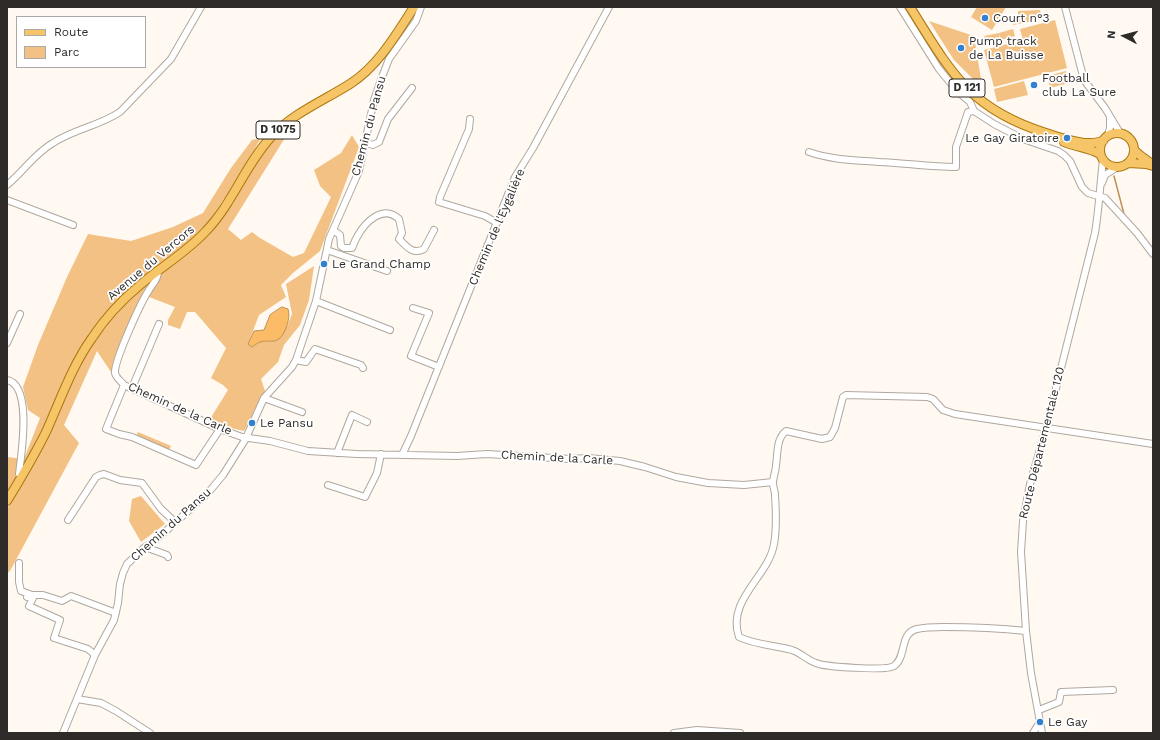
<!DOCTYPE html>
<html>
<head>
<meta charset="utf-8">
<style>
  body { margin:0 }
  #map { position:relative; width:1160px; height:740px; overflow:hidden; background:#fff9f1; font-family:"Work Sans",sans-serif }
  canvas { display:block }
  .frame { position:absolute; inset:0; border:8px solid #2e2b28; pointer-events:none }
  .legend { position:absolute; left:16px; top:16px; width:130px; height:52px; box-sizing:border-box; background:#fff; border:1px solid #abaaa9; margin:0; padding:5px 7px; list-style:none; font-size:12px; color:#2e2b28 }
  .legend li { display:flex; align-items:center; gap:8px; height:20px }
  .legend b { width:20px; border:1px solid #abaaa9 }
  .north { position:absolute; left:1104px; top:16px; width:40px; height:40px; -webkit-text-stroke:3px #fff; paint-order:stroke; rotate:276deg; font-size:11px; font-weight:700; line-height:16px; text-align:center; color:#2e2b28 }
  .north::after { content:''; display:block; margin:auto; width:14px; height:18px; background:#2e2b28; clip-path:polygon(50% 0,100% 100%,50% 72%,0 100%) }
</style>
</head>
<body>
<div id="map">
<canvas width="1160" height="740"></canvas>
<div class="frame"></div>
<ul class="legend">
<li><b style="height:5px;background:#f5c567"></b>Route</li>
<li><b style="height:11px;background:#f2c183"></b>Parc</li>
</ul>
<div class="north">N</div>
</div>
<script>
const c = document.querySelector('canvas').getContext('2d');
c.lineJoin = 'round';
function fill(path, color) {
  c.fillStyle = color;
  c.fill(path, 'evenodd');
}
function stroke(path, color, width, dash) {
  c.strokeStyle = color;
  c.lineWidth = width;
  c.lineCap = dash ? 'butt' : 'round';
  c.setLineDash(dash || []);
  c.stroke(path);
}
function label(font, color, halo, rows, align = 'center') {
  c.font = font + ' "Work Sans",sans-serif';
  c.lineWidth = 3.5;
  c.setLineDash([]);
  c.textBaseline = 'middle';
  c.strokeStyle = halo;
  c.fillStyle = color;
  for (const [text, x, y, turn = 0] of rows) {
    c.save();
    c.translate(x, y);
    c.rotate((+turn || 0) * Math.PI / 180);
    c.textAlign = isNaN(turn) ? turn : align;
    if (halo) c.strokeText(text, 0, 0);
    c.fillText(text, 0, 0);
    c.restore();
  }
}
fill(new Path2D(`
  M977,7h29l-14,23 -21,-13z
  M1040,10l2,9 -29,6v-9h5v-5z
  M1055,20l12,48 -73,19 -10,-37 39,-10 -3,-11z
  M929,21l45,15 7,43 -3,5 -24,-24z
  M1013,29l2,7 -14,4 -2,-7z
  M999,33l1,7 -14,4 -2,-8z
  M1066,71l3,12 -19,5 -3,-12z
  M1024,81l4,14 -31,7 -3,-13z
  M288,133l-60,96 13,11 11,-8 8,6 33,19 11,-4 27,-56 -11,-11 -6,-16 27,-17 11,-18 7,12 -39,104 -27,22 -12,12 5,12 -27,18 -11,29 4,3 9,-6 10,1 16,-15 5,-13 -6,-30 28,-18 -5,34 -9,25 -16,20 -6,17 -17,17 4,12 -21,40 -13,-3 -21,-9 18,-29 -5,-5 -12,-7 15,-30 -31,-36h-8l-7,17 -12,-4v-5l7,-13 -26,-10 -38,75 -14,-21 -33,74 15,18 -69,128 -3,2v-64l19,-33 20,-38 44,-92 16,-24 43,-42 44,-31 25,-27 50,-78z
  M261,138l-33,55 -27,40 -33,27 -34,25 -35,36 -19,28 -25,55 -29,58 -19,31v-36l17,2 16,-41 -12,-8 -5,-23 15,-42 29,-68 21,-43 43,7 42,-14 30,-14 28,-45 21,-28z
  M138,432l33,14 -2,4 -33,-14z
  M141,496l24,28 -24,18 -12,-21 3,-22z`), '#f2c183');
const water = new Path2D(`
  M282,307l6,2c3,8 -2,24 -9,30 -6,4 -13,1 -19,3 -3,1 -6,4 -8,5l-4,-3 6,-13 10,-1 6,-15z`);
fill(water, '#fcbb66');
stroke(water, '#be9053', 1);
stroke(new Path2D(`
  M532,144l60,-111
  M1114,176l10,38`), '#be9053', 1.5);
const minor = new Path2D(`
  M900,7l39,62 18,22 13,11 4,9
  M1065,7l19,73 21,28 15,25
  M470,119l-1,10 -29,68 -1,5 46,14 12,7
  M1108,136l2,-9v-10
  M366,143l7,2 6,-3 9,-23 24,-31
  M809,152c23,8 46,8 70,10 25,1 51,5 77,5v-20l12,-35 6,-1 20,13 29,15 35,12 6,4 6,6 12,26 6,6 17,5 32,35 16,21
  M1102,183l3,-8 11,-7
  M7,185c16,-13 28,-32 46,-42 21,-14 46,-17 67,-31l51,-53 30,-52
  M7,200l66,25
  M333,230l7,5 1,11 3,2h8c2,-4 3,-8 5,-11 8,-15 26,-33 42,-18l3,14 -3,6c8,8 14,16 25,10l10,-19
  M327,250l60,21
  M158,271c0,9 -5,12 -9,19 -8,12 -35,71 -34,83 1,5 6,8 9,12l96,44 22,8 28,4 38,10 49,3 100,2 30,-2 83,5 18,-1 32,3 25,6 31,10 32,6 36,2 29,-3
  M316,301l74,29
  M413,308l16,5 -18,43 28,11
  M7,343l13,-29
  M296,360l10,2 9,-13 46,16 2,3
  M7,380c26,5 14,76 12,94l2,3
  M124,385l-18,44 13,5 13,3 64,28 24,-36
  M132,388l27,-64
  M264,398l38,14
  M337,453l15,-38 15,7
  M402,455l9,-19 104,-259 18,-29 76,-141
  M328,485l37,12 12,-24 4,-19
  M68,520l28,-43 4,-2 4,-1 16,6 22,3 19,26 14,13
  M145,547l22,8 1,2
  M19,563v19l2,9 11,4h11l19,6 9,-5 45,17
  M27,597l6,1 -4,8 31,14 -6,18 34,11 7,6
  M1026,631c-28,-3 -55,-4 -82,-4 -9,0 -18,0 -27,2 -18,4 -10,28 -23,37 -7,5 -69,1 -78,-3 -9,-3 -15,-10 -24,-13 -18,-5 -36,-5 -53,-13 -13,-37 30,-61 35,-93 3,-16 2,-34 1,-49 0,-4 -2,-8 -2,-12 0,-6 3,-12 3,-18 2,-12 0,-26 10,-34l36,8 8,-2 5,-9 8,-31 3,-2 81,2 6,2 10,11 12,4 198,30
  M77,699l24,4 15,8 34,22
  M1039,710l20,-8 2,-10 52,-2
  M63,733l32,-78 19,-35 4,-17 2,-19 3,-11 4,-9 18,-17 11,-7 52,-47 15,-18 22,-35 19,-42 28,-31 4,-7 20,-59 13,-62 30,-68 15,-71 8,-23 7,-18 27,-38 5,-14
  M674,733l23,-3 43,3
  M1033,733l7,-11
  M1042,733l-11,-60 -5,-42 -5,-79 2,-31 7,-37 16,-56 49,-195c4,-24 5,-48 8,-73`);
const major = new Path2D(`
  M910,7c40,64 59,102 136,126 11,4 34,11 45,10 4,0 8,-1 12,-2
  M1100 150a17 17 0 1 1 34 0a17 17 0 1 1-34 0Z
  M1064,142c12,5 25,6 36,12
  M1134,150l7,6 11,8
  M1129,163l17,1 7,2
  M7,501c14,-23 27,-45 39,-69 14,-31 26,-66 46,-94 13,-20 30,-38 48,-53 22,-19 47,-33 66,-54 27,-28 39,-66 65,-94 22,-24 52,-36 79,-53 28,-18 46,-49 64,-77`);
stroke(minor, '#afa8a0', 8);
stroke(major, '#ab760f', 10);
stroke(minor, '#fff', 6);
stroke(major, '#f5c567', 8);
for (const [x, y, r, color] of [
  [985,18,4,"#3280d0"],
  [961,48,4,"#3280d0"],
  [1034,85,4,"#3280d0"],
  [1067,138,4,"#3280d0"],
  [324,264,4,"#3280d0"],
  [252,423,4,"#3280d0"],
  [1040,722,4,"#3280d0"]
]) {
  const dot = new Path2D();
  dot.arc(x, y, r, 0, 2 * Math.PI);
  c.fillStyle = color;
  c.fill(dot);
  stroke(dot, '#fff', 1.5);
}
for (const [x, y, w] of [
  [967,88,36],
  [278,130,44]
]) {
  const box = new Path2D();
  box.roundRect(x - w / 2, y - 9, w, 18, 3);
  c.fillStyle = '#fff';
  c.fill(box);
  stroke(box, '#2e2b28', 1);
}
label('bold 11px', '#2e2b28', null, [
  ["D 121",967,88],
  ["D 1075",278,130]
]);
label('12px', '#2e2b28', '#fff', [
  ["Court n°3",993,18],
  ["Pump track",969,41],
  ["de La Buisse",969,55],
  ["Football",1042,78],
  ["club La Sure",1042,92],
  ["Le Gay Giratoire",1059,138,"right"],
  ["Le Grand Champ",332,264],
  ["Le Pansu",260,423],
  ["Le Gay",1048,722]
], 'left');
label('12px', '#2e2b28', '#fff', [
  ["Chemin du Pansu",369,126,-75],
  ["Chemin de l'Eygalière",497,227,-67],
  ["Avenue du Vercors",151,263,-40],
  ["Chemin de la Carle",180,409,24],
  ["Route Départementale 120",1042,443,-76],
  ["Chemin de la Carle",557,458,3],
  ["Chemin du Pansu",171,525,-42]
]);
</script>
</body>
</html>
